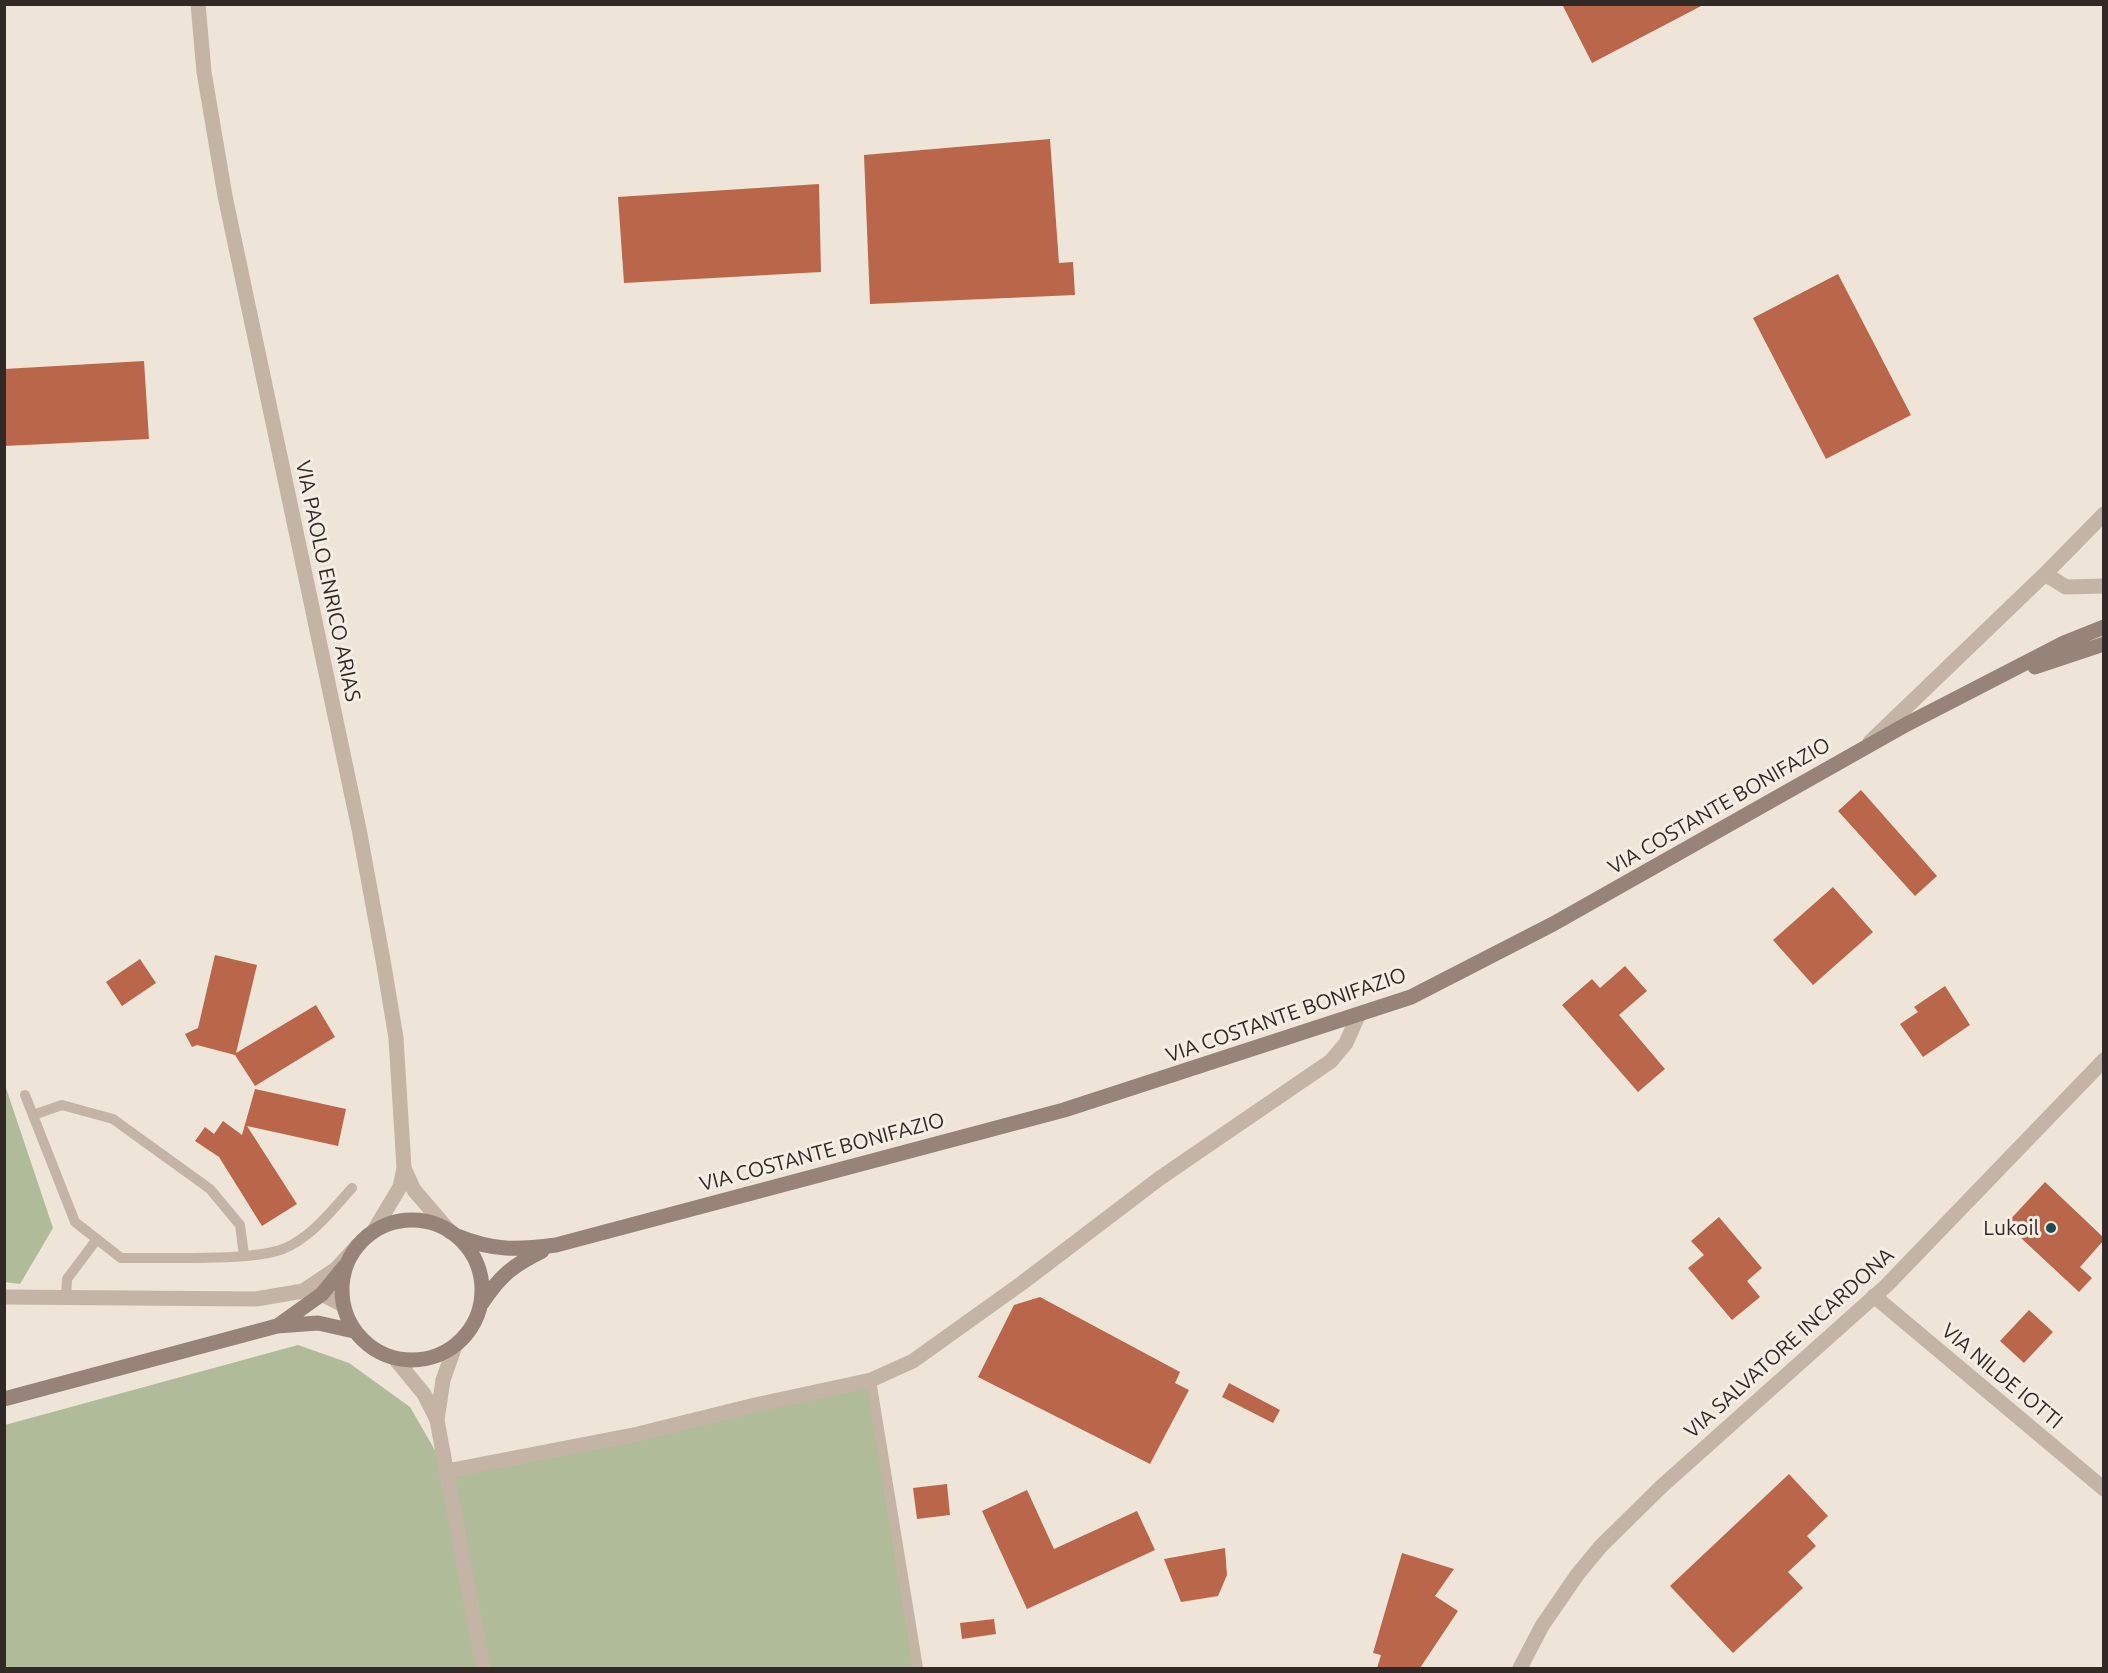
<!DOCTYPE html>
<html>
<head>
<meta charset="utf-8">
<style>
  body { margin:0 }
  #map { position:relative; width:2108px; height:1673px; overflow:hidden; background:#eee4d8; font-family:Ubuntu,sans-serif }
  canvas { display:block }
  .frame { position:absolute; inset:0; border:6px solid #312926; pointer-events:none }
</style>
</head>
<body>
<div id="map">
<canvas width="2108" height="1673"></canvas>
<div class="frame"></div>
</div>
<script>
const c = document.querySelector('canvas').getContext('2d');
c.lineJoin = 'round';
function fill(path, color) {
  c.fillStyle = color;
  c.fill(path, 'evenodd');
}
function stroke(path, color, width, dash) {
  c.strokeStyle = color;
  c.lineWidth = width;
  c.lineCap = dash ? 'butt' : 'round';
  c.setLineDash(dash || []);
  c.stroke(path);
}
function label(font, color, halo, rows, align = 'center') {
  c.font = font + ' Ubuntu,sans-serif';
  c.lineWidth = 6;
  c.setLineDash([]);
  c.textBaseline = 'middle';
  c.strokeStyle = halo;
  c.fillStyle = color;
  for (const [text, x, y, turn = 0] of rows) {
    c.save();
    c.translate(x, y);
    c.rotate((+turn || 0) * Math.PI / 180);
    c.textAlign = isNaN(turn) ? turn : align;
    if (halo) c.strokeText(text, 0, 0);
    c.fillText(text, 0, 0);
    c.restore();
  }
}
fill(new Path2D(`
  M5,1085l48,143 -33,56 -15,-2z
  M298,1345l51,18 61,44 37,64 424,-91 47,288h-913v-243z`), '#b0bb9a');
fill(new Path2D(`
  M1562,4h143l-113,59z
  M1050,139l9,124 14,-1 2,33 -205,9 -6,-149z
  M819,184l2,88 -197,11 -6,-86z
  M1838,274l73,141 -85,44 -73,-141z
  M144,361l5,78 -145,7v-77z
  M1861,790l76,86 -22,20 -77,-85z
  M1833,887l40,45 -60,53 -40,-45z
  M215,955l42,10 -21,88 80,-48 19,32 -80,49 -20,-31 -38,-10 -5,2 -7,-13 13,-6z
  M140,959l16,24 -34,23 -16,-24z
  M1625,966l22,25 -28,24 46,54 -27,23 -76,-87 30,-26 8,9z
  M1945,986l25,39 -47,32 -23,-33 18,-12 -4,-5z
  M255,1089l91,20 -8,37 -91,-20 50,78 -35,22 -43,-69 -24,-16 10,-14 9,7 9,-13 19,14z
  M2045,1182l58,55v4l-23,26 12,11 -13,14 -73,-68z
  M1719,1217l43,51 -15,13 13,16 -28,23 -44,-52 16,-13 -13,-14z
  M1040,1297l140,75 -5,11 14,7 -39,74 -172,-87 36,-72z
  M2029,1310l24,22 -29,31 -24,-22z
  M1229,1383l51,27 -7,13 -51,-26z
  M1789,1474l39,42 -21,20 9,10 -28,26 15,16 -70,65 -63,-67z
  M947,1484l3,31 -33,4 -4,-31z
  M1027,1490l27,59 83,-38 18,39 -128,59 -45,-98z
  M1225,1548l2,27 -9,21 -37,6 -17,-43z
  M1402,1553l52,16 -19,27 23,15 -38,57h-43l4,-13 -8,-2z
  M994,1619l2,15 -34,5 -2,-16z`), '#b9664b');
stroke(new Path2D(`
  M25,1095l50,127 46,36c39,-1 128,4 162,-9 29,-12 49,-39 69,-61
  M33,1115l29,-10 51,14 97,70 30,36 4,30
  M66,1298l1,-19 30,-40
  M871,1380l47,288`), '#c4b4a6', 10);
stroke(new Path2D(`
  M198,4l6,68 21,124 134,633 24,131 13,78 8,130 -4,19 -27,45
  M2045,574l21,13 38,-1
  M1870,742l175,-168 59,-60
  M404,1168l10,22 36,42
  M309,1292l13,2 21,11
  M1874,1296l230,193
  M4,1297l252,2 47,-8 33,-22 22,-24
  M455,1346l-12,34 -6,40 46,248
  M396,1360l28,34 13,26
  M447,1471l191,-37 117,-29 116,-25 42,-19 109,-78 138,-105 171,-117 15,-18 13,-29`), '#c4b4a6', 15);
stroke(new Path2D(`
  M1520,1668l22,-42 35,-51 24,-29 61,-60 224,-200 218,-226`), '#c4b4a6', 15);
stroke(new Path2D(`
  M2035,667l69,-23
  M342 1290a70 70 0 1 1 140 0a70 70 0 1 1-140 0Z
  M457,1236c37,15 59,14 99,9l508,-135 347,-113 142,-73 354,-200 157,-81 40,-16
  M482,1303c19,-28 30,-37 60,-52
  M280,1324l42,-30 22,-27
  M4,1399l273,-73 41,-3 36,8`), '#978378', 15);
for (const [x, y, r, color] of [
  [2051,1228,6,"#204b4e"]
]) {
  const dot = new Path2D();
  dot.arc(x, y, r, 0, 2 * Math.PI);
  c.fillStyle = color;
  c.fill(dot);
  stroke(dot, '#f6eee4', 2);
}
label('21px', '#312926', '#f6eee4', [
  ["VIA PAOLO ENRICO ARIAS",328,581,78],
  ["VIA COSTANTE BONIFAZIO",1719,806,-30],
  ["VIA COSTANTE BONIFAZIO",1286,1015,-19],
  ["VIA COSTANTE BONIFAZIO",822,1152,-15],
  ["VIA SALVATORE INCARDONA",1789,1343,-42],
  ["VIA NILDE IOTTI",2002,1376,40]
]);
label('21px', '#312926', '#f6eee4', [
  ["Lukoil",2039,1228]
], 'right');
</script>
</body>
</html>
